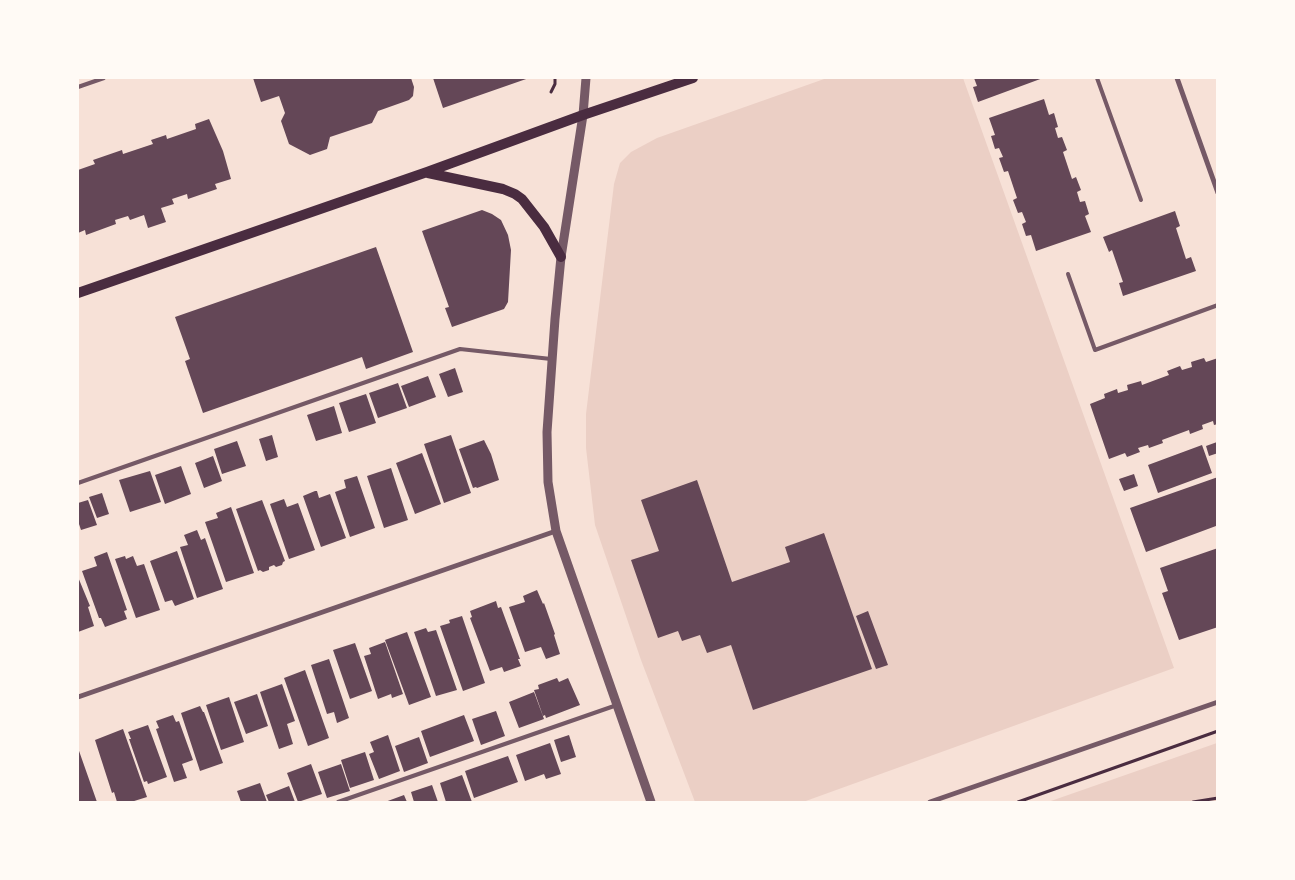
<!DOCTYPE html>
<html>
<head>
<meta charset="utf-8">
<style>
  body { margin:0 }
  #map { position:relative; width:1295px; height:880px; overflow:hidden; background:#f7e1d7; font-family:Signika,sans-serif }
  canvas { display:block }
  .frame { position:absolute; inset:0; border:79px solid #fffaf5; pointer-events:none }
</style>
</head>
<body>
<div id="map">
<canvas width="1295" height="880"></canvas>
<div class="frame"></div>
</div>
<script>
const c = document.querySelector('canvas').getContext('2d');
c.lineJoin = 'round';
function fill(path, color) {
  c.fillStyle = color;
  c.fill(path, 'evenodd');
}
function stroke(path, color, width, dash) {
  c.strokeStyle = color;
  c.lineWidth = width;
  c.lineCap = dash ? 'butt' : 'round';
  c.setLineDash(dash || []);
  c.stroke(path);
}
fill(new Path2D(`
  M827,78h136l211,590 -371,134h-108l-54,-142 -46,-135 -9,-77v-34l28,-230 6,-21 11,-11 26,-14z
  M1217,743v59h-169z`), '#ebcfc5');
fill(new Path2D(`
  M253,78h158l3,9 -1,9 -4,4 -31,11 -6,12 -42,14 -3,12 -17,6 -21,-11 -8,-23 4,-8 -6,-17 -18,6z
  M433,78h96l-86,30z
  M974,78h69l-65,24 -5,-15 4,-1z
  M1044,99l5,16 5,-2 4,14 -3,1 3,10 4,-1 5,13 -4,2 9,27 4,-2 5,13 -4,2 3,10 5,-1 4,13 -4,2 6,16 -55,19 -5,-16 -5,1 -4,-12 4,-2 -4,-10 -4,1 -5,-13 4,-2 -9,-27 -4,1 -5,-14 4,-1 -4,-9 -4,1 -4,-13 4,-1 -6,-17z
  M209,119l14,32 8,28 -16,5 2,5 -29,10 -1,-5 -15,5 2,5 -13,4 5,14 -18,6 -4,-13 -14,5 -2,-4 -13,4 1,4 -30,11 -1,-5 -7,3v-63l17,-6 -2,-4 29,-10 1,4 30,-10 -2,-4 15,-5 1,4 29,-10 -1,-5z
  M482,210l10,4 9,6 7,15 3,15 -3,52 -4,7 -52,18 -7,-19 4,-1 -27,-76z
  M1175,211l5,15 -4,2 10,31 5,-2 5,14 -73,25 -4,-13 4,-1 -11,-32 -3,2 -6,-15z
  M376,247l37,105 -47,17 -4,-12 -159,56 -18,-52 5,-2 -15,-42z
  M1204,358l2,4 12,-4v66l-4,1 -1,-4 -11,4 1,4 -13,5 -1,-4 -27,10 1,3 -14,5 -1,-3 -10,3 2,4 -13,5 -2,-4 -16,6 -19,-55 15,-6 -1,-4 13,-5 1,4 10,-3 -1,-5 14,-4 1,4 27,-10 -2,-4 13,-5 2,4 10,-3 -1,-5z
  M455,368l8,24 -15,5 -9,-23z
  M428,376l8,21 -27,10 -8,-21z
  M398,383l9,25 -29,10 -9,-25z
  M366,394l10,29 -27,9 -10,-29z
  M334,406l8,27 -26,8 -9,-26z
  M272,435l6,22 -12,4 -7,-22z
  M451,435l20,58 -27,10 -20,-59z
  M484,440l7,14 8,26 -22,8 -1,-1 -3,1 -14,-39z
  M237,441l9,25 -24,8 -8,-25z
  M1217,442l1,11 -9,3 -3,-10z
  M1202,445l10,28 -54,20 -10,-28z
  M422,453l19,51 -26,10 -19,-51z
  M213,456l9,25 -18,7 -9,-25z
  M181,466l10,28 -26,10 -10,-29z
  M391,468l17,52 -24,8 -17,-52z
  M150,471l11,31 -31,10 -11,-32z
  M1134,474l4,12 -14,5 -5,-12z
  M357,476l18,52 -25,9 -15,-45 11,-4 -2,-8z
  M1218,477v52l-2,-3 -70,26 -16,-44z
  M697,480l35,102 58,-20 -5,-15 39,-14 48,136 -119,41 -22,-65 -24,8 -7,-18 -18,6 -4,-10 -20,7 -27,-78 28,-9 -18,-51z
  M315,491h2l2,7 11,-4 16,44 -25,9 -18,-51z
  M102,493l7,21 -12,4 -8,-21z
  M284,499l3,8 11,-4 17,47 -26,9 -19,-55z
  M88,500l9,25 -16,5 -3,-9v-18z
  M262,500l23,61 -2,1 -1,3 -6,2 -2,-2 -5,2v3l-6,2 -3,-2 -2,1 -22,-62z
  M231,507l23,66 -28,9 -21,-60 13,-4 -2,-5z
  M197,530l4,10 4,-2 18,51 -26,9 -17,-51 8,-2 -4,-10z
  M1218,548v79l-39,13 -17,-47 6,-2 -8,-23z
  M177,551l17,48 -19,7 -3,-6 -7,2 -15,-41z
  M107,552l20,58 -3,1 3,8 -22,8 -4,-9h-2l-17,-47 15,-5 -3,-9z
  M125,556l1,3 7,-3 4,10 7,-2 16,46 -24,8 -21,-59z
  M78,577l12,29 -2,1 6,19 -16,6z
  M537,590l6,14 1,-1 11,31 -1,1 6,19 -14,5 -5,-12 -16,5 -16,-45 16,-5 -2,-6z
  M496,601l2,7 3,-1 19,52h-2l3,7 -17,6 -2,-5 -12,4 -20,-53 2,-1 -2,-6z
  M868,611l20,54 -12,4 -20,-53z
  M462,616l23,67 -22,8 -23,-65 10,-3 -1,-3z
  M426,628l2,4 8,-2 21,60 -21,6 -22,-64z
  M407,632l24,65 -22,8 -24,-65z
  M385,642l18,52 -11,4 -1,-4 -13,5 -14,-43 7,-2 -2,-6z
  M355,643l17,48 -22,8 -17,-49z
  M329,659l20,59 -12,5 -3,-11 -7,2 -16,-49z
  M305,670l24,68 -21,8 -24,-68z
  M557,678l2,4 9,-4 12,27 -34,13 -1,-3 -2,1 -9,-26 5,-1 -1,-4z
  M282,684l13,37 -8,3 6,20 -14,5 -19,-57z
  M534,692l10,27 -25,9 -10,-26z
  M257,694l11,32 -22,8 -12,-32z
  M229,697l15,45 -23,8 -15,-45z
  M200,706l3,6h1l19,51 -23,8 -19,-58z
  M496,711l9,25 -24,9 -9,-26z
  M173,715l3,7 3,-1 14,39 -11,4 5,14 -13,4 -18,-53 3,-1 -3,-7z
  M464,715l10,26 -44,16 -9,-26z
  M148,725l19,52 -19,7 -1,-3 -3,1 -15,-43h2l-3,-7z
  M123,729l24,68 -16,5h-14l-3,-10 -2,1 -17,-53z
  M388,735l12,36 -21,8 -10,-25 5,-2 -4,-10z
  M569,735l7,22 -15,5 -7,-22z
  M419,737l9,26 -24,9 -9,-26z
  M550,743l11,31 -15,5 -2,-5 -19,7 -9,-26z
  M78,748l19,54h-19z
  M365,752l9,28 -24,8 -9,-28z
  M508,756l10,26 -44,16 -9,-27z
  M311,764l11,30 -24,8 -11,-29z
  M341,764l9,27 -23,7 -9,-26z
  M462,775l10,27h-26l-6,-19z
  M260,783l7,19h-26l-4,-11z
  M432,785l6,17h-24l-3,-10z
  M289,786l6,16h-26l-3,-7z
  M404,795l3,7h-22z`), '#644757');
stroke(new Path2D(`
  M551,92l4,-8v-6
  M1018,802l200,-71
  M1193,802l25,-4`), '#4a2c40', 3);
stroke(new Path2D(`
  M1097,78l44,122
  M78,87l26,-9
  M1068,274l27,76 123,-45
  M78,483l382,-134 91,10
  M338,802l279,-97`), '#755966', 4);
stroke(new Path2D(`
  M1177,78l41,115
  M78,697l478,-166
  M930,802l288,-100`), '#755966', 5);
stroke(new Path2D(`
  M586,78l-3,37 -22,142 -6,62 -8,113 1,50 8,49 95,271`), '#755966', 9);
stroke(new Path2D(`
  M428,173l75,16 12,5 7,5 22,28 17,30
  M78,293l349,-121 156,-57 110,-37`), '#4a2c40', 10);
</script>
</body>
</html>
